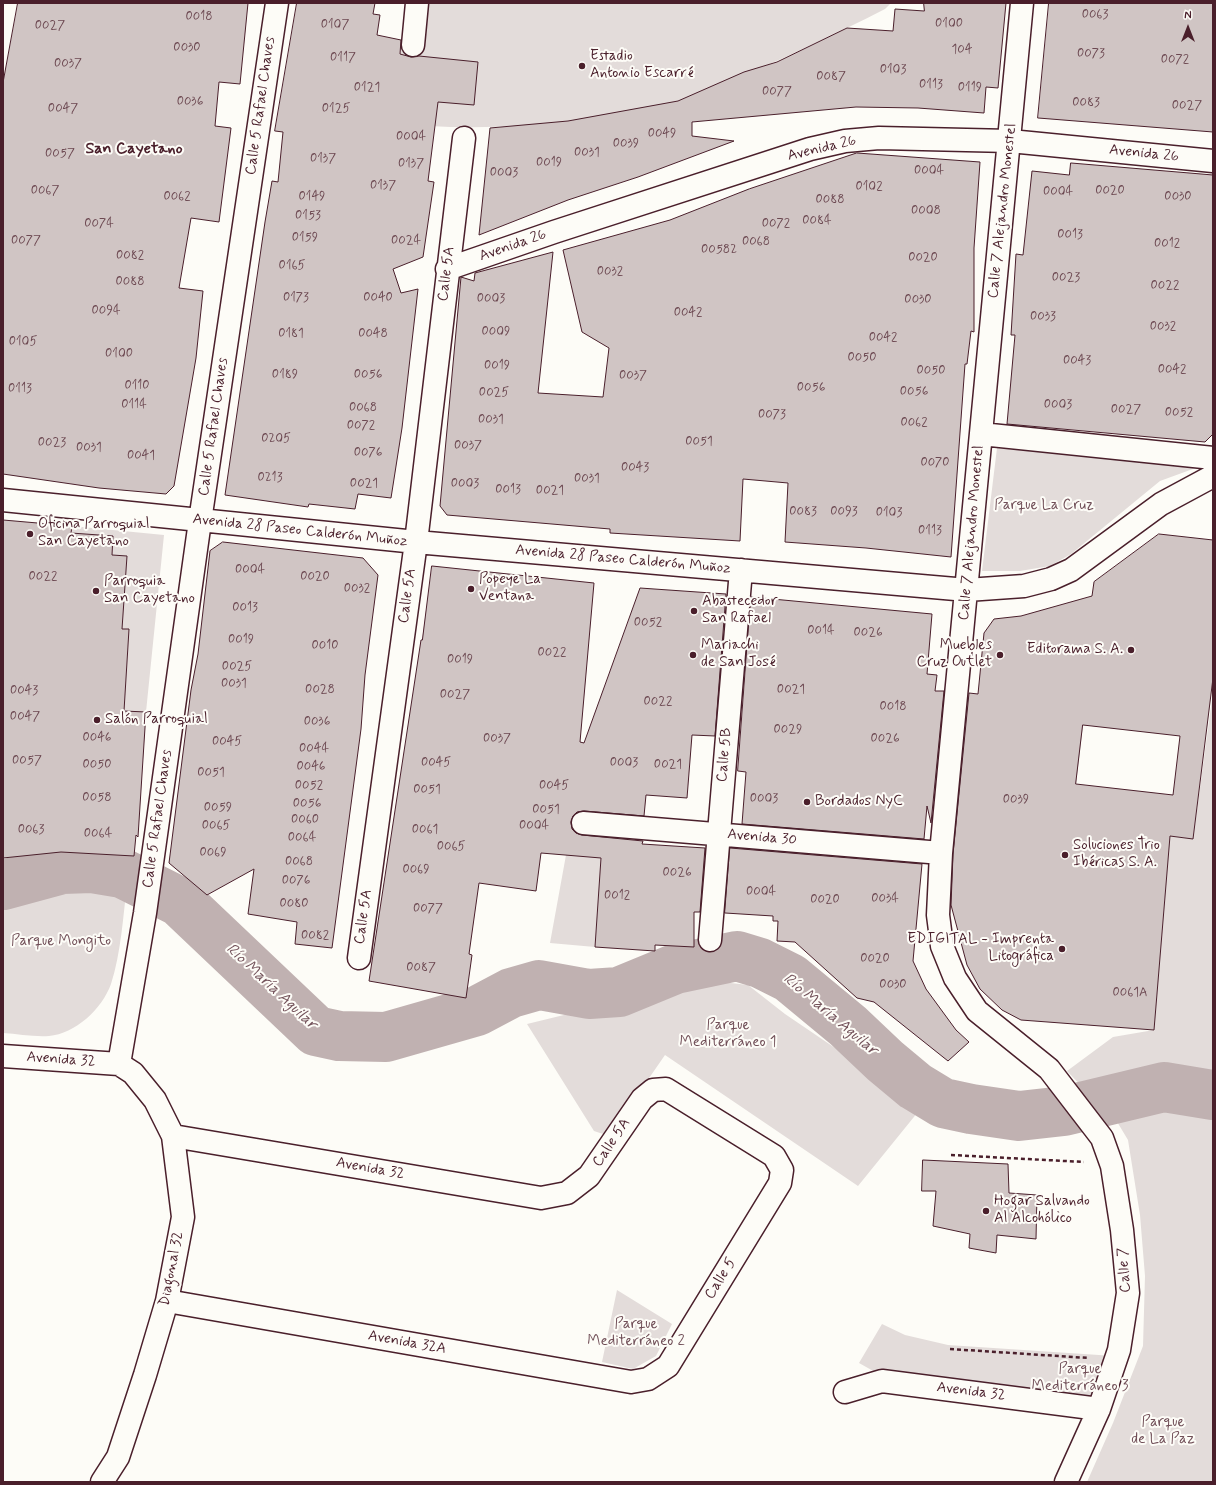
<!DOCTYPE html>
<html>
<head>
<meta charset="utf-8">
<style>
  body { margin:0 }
  #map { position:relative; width:1216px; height:1485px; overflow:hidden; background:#fdfcf7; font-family:Mynerve,sans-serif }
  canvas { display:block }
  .frame { position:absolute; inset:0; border:4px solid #4a1f2b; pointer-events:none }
  .north { position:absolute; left:1168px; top:8px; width:40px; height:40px; -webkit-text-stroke:3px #fdfcf7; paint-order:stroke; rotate:0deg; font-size:11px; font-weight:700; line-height:16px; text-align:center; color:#4a1f2b }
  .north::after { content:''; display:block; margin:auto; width:14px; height:18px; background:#4a1f2b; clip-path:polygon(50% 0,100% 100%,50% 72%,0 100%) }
</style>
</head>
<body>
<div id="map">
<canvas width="1216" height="1485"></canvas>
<div class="frame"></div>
<div class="north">N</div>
</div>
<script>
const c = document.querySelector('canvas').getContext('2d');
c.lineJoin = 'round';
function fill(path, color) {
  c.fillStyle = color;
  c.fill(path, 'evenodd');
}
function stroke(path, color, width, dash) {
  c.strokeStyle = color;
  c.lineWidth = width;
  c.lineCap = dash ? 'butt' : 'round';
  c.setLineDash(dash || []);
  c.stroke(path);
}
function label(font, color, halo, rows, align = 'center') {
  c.font = font + ' Mynerve,sans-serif';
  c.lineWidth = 4;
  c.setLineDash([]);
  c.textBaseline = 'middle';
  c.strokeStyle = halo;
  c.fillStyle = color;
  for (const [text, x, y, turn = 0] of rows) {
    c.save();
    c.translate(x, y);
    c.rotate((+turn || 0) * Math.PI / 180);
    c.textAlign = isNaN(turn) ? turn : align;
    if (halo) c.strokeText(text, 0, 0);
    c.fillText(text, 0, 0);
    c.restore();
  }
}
fill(new Path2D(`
  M406,3h485l-6,6c-51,26 -101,50 -154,71 -17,7 -35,16 -53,21 -81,20 -165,30 -249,25l-29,-72z
  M997,448l204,18 -41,15 -89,73 -21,12 -30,5h-38z
  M72,526l92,9 -18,177 -22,-1 5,-81 -7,-1 5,-73 -15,-1 1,-19 -29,-2 -15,19z
  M1213,692v790h-126l26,-59 30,-77 2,-70 -5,-61 -12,-75 -15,-25 33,-10 20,-4 3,-25c-28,-4 -54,8 -80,18l-22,-23 46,-34 41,-7 16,-194 23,3z
  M602,842l-7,105 -45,-4 16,-88z
  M65,880l47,1 15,4c-4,32 -6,68 -16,99 -9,25 -36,50 -62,52 -15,1 -31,-2 -46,-3v-136z
  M705,980l43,5 37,29 137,93 -64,79 -193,-131 -56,81 -15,-5 -67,-107 78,-19 60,-9z
  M617,1290l55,34 -16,32 -23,13 -31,-7z
  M882,1324l23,11 43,10 166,11 -17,49 -213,-28 -25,-14z`), '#e3dcda');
stroke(new Path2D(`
  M3,885l59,-16 30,-1 30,5 58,29 136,129 23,5 47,1 91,-26 34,-18 28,-8 50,9 30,-2 56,-23 62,-13 23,7 30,15 58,48 37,35 30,25 28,17 28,6 48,7 45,-5 100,-24 49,8`), '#c0b1b1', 50);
const building = new Path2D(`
  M18,3h230l-8,81 -21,-2 -4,44 16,2 -12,94 -28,-4 -12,70 24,3 -7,67 -22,128 -8,8 -67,-6 -96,-14v-391z
  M297,3h78l-2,11 7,1 -3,20 24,5 -1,14 11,3 8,-1 59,6 -4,43 -36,-3 -10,79 6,1 -11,75 -30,12 8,24 17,-4 -16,139 -11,70 -33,-4 -3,15 -46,-5 -1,3 -83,-12 40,-273 7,-41 6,1 5,-50 -8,-1z
  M924,3h82l-8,85 -12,-1 -2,26 -66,-5 -62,-1 -164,15v14l42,5 -96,36 -70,23 -89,35 11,-107 78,-7 110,-20 66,-29 33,-10 70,-34 46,3 2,-22 29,2z
  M1049,3h164v129l-175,-14z
  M857,153l123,9 -6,86v84l-3,-1 -4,33h-2l-14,193 -85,-9 -81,-6 3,-59 -45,-4 -3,62 -130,-8v-4l-163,-14 -7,-9 21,-229 13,4 1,-8 78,-21 -15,141 65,4 6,-49 -27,-16 -19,-82 107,-30 79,-31z
  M1071,163l142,12v259l-8,8 -198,-18 8,-89h-4l5,-81 7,1 9,-84 37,4z
  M3,520l69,6 -1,7 42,3 -1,19 15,1 -5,73h7l-5,82 22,1 -8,125 -2,-2 -2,21 -73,-4 -58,6z
  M1159,534l54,6v138l-20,161 -23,-3 -16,194 -133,-10 -19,-10 -22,-21 -13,-24 -16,-60 2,-51 16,-161 9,1 6,-61 10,-14 27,-3 71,-20 2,-14zM1083,725l97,11 -7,59 -97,-11z
  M223,542l140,16 15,17 -13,100 -4,54 -29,219 -37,-4 2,-22 -49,-8 6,-45 -47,26 -38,-32 22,-173 7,-36 12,-103z
  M432,566l162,17 -14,159 4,1 56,-155 86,6 -11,142 -23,-1 -5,63 -41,-3 -2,21 -60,-5 -7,1 -4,4 -2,6 1,7 4,4 6,2 61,6 -1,3 63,4 -5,64h-6v35l-39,-2v6l-60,-4 6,-89 -60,-5 -5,38 -57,-8 -10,71 3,1 -6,43 -97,-17 52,-341h1z
  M751,597l181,17 -5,60 10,1 -2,16h9l-13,132 -4,-17 -3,33 -182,-15 4,-52 -8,-1z
  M730,848l192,16 -9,97 13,28 30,41 13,12 -21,19 -74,-59 -17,-4 -62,-56 -18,-1 1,-20h-5v-5l-48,-3z
  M923,1160l85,4 1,29 28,2 -1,44 -39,-4 -1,18 -27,-5 1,-14 -37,-8 3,-35h-14z`);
fill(building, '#d0c5c4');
stroke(building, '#4a1f2b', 1);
const minor = new Path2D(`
  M1022,3l-81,850 -3,62 4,31 13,32 22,33 72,58 53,69 10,28 10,64 6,63 -9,57 -20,59 -33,73
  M413,45l4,-42
  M447,269l107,-37 256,-83 35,-8 34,-3 131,3 203,20
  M981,434l232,24
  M3,500l413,42 551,48 57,-4 27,-7 20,-9 90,-66 52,-28
  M583,823l358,30
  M710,940l31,-370
  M359,958l57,-416 48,-404
  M3,1056l116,8 14,9 22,27 18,36 10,81 -16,84 -22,74 -27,82 -16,25
  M119,1064l26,-151 55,-392 77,-518
  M167,1301l464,81 17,-3 20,-13 112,-183 2,-13 -8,-14 -108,-67 -13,1 -11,9 -53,77 -22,17 -26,5 -368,-62
  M845,1392l37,-11 217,28`);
stroke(minor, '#4a1f2b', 25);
stroke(new Path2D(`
  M951,1155l133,7
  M950,1349l139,9`), '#4a1f2b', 2.5, [4, 3]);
stroke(minor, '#fdfcf7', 22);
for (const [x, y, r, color] of [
  [582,66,4,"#4a1f2b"],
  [30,534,4,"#4a1f2b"],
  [471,589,4,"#4a1f2b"],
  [96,591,4,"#4a1f2b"],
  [694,611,4,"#4a1f2b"],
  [1131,650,4,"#4a1f2b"],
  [693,655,4,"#4a1f2b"],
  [1000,655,4,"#4a1f2b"],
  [97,720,4,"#4a1f2b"],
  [807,802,4,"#4a1f2b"],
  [1065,855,4,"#4a1f2b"],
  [1062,949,4,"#4a1f2b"],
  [986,1211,4,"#4a1f2b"]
]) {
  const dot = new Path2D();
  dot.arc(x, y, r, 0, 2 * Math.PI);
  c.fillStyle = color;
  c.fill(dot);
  stroke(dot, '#fdfcf7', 1.5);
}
label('13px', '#6c4851', null, [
  ["0063",1095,15],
  ["0018",199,17],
  ["0100",949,24],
  ["0107",335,25],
  ["0027",50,26],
  ["0030",187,48],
  ["104",962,50],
  ["0073",1091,54],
  ["0117",343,58],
  ["0072",1175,60],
  ["0037",68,64],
  ["0103",893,70],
  ["0087",831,77],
  ["0113",931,85],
  ["0121",367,88],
  ["0119",970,88],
  ["0077",777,92],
  ["0036",190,102],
  ["0083",1086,103],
  ["0027",1187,106],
  ["0047",63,109],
  ["0125",336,109],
  ["0049",662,134],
  ["0004",411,137],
  ["0039",626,144],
  ["0031",587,153],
  ["0057",60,154],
  ["0137",323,159],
  ["0019",549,163],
  ["0137",411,164],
  ["0004",929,171],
  ["0003",504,173],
  ["0137",383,186],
  ["0102",869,187],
  ["0067",45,191],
  ["0020",1110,191],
  ["0004",1058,192],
  ["0062",177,197],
  ["0149",312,197],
  ["0030",1178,197],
  ["0088",830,200],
  ["0008",926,211],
  ["0153",308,216],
  ["0084",817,221],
  ["0074",99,224],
  ["0072",776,224],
  ["0013",1070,235],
  ["0159",305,238],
  ["0077",26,241],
  ["0024",406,241],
  ["0068",756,242],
  ["0012",1167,244],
  ["00582",719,250],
  ["0082",130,256],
  ["0020",923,258],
  ["0165",292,266],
  ["0032",610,272],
  ["0023",1066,278],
  ["0088",130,282],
  ["0022",1165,286],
  ["0173",296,298],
  ["0040",378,298],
  ["0003",491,299],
  ["0030",918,300],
  ["0094",106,311],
  ["0042",688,313],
  ["0033",1043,317],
  ["0032",1163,327],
  ["0009",496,332],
  ["0181",291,334],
  ["0048",373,334],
  ["0042",883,338],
  ["0105",23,342],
  ["0100",119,354],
  ["0050",862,358],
  ["0043",1077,361],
  ["0019",497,366],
  ["0042",1172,370],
  ["0050",931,371],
  ["0189",285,375],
  ["0056",368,375],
  ["0037",633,376],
  ["0110",137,386],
  ["0056",811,388],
  ["0113",20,389],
  ["0056",914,392],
  ["0025",494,393],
  ["0114",134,405],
  ["0003",1058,405],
  ["0068",363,408],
  ["0027",1126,410],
  ["0052",1179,413],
  ["0073",772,415],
  ["0031",491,420],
  ["0062",914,423],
  ["0072",361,426],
  ["0205",276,439],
  ["0051",699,442],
  ["0023",52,443],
  ["0037",468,446],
  ["0031",89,448],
  ["0076",368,453],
  ["0041",141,456],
  ["0070",935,463],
  ["0043",635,468],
  ["0213",270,478],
  ["0031",587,479],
  ["0021",364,484],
  ["0003",465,484],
  ["0013",508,490],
  ["0021",550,491],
  ["0083",803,512],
  ["0093",844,512],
  ["0103",889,513],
  ["0113",930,531],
  ["0004",250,570],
  ["0022",43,577],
  ["0020",315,577],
  ["0032",357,589],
  ["0013",245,608],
  ["0052",648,623],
  ["0014",821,631],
  ["0026",868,633],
  ["0019",241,640],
  ["0010",325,646],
  ["0022",552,653],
  ["0019",460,660],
  ["0025",237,667],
  ["0031",234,684],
  ["0028",320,690],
  ["0021",791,690],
  ["0043",24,691],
  ["0027",455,695],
  ["0022",658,702],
  ["0018",893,707],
  ["0047",25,717],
  ["0036",317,722],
  ["0029",788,730],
  ["0046",97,738],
  ["0037",497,739],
  ["0026",885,739],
  ["0045",227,742],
  ["0044",314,749],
  ["0057",27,761],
  ["0045",436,763],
  ["0003",624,763],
  ["0050",97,765],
  ["0021",668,765],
  ["0046",311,767],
  ["0051",211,773],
  ["0052",309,786],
  ["0045",554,786],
  ["0051",427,790],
  ["0058",97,798],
  ["0003",764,799],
  ["0039",1016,800],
  ["0056",307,804],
  ["0059",218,808],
  ["0051",546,810],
  ["0060",305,820],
  ["0065",216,826],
  ["0004",534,826],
  ["0063",31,830],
  ["0061",425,830],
  ["0064",98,834],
  ["0064",302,838],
  ["0065",451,847],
  ["0069",213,853],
  ["0068",299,862],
  ["0069",416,870],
  ["0026",677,873],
  ["0076",296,881],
  ["0004",761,892],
  ["0012",617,896],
  ["0034",885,899],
  ["0020",825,900],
  ["0080",294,904],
  ["0077",428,909],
  ["0082",315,936],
  ["0020",875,959],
  ["0087",421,968],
  ["0030",893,985],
  ["0061A",1130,993]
]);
label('15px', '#4a1f2b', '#fdfcf7', [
  ["Estadio",590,57],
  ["Antonio Escarré",590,74],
  ["Oficina Parroquial",38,525],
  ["San Cayetano",38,542],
  ["Popeye La",479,580],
  ["Ventana",479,597],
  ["Parroquia",104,582],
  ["San Cayetano",104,599],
  ["Abastecedor",702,602],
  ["San Rafael",702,619],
  ["Mariachi",701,646],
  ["de San José",701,663],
  ["Muebles",992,646,"right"],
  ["Cruz Outlet",992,663,"right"],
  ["Editorama S. A.",1123,650,"right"],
  ["Salón Parroquial",105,720],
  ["Bordados NyC",815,802],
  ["Soluciones Trio",1073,846],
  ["Ibéricas S. A.",1073,863],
  ["EDIGITAL - Imprenta",1054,940,"right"],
  ["Litográfica",1054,957,"right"],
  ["Hogar Salvando",994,1202],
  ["Al Alcohólico",994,1219]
], 'left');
label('15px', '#4a1f2b', '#fdfcf7', [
  ["Calle 5 Rafael Chaves",261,106,-82],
  ["Avenida 26",822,149,-13],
  ["Avenida 26",1144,154,6],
  ["Calle 7 Alejandro Monestel",1003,211,-84],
  ["Avenida 26",513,246,-19],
  ["Calle 5A",447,274,-83],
  ["Calle 5 Rafael Chaves",214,427,-82],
  ["Avenida 28 Paseo Calderón Muñoz",300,531,6],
  ["Calle 7 Alejandro Monestel",972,533,-85],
  ["Avenida 28 Paseo Calderón Muñoz",623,560,5],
  ["Calle 5A",408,596,-82],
  ["Calle 5B",725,755,-85],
  ["Calle 5 Rafael Chaves",158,819,-82],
  ["Avenida 30",762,838,5],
  ["Calle 5A",364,917,-82],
  ["Avenida 32",61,1060,4],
  ["Calle 5A",612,1143,-56],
  ["Avenida 32",370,1169,10],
  ["Diagonal 32",172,1269,-79],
  ["Calle 7",1125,1270,-94],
  ["Calle 5",721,1279,-58],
  ["Avenida 32A",407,1343,10],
  ["Avenida 32",971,1392,7]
]);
label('15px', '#704e57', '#fdfcf7', [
  ["Parque La Cruz",1044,506],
  ["Parque Mongito",61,942],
  ["Parque",728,1026],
  ["Mediterráneo 1",728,1043],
  ["Parque",636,1325],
  ["Mediterráneo 2",636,1342],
  ["Parque",1080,1370],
  ["Mediterráneo 3",1080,1387],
  ["Parque",1163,1423],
  ["de La Paz",1163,1440]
]);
label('bold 16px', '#4a1f2b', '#fdfcf7', [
  ["San Cayetano",134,150]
]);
label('italic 16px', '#73525a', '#fdfcf7', [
  ["Río María Aguilar",271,987,43],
  ["Río María Aguilar",830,1015,40]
]);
</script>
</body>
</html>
